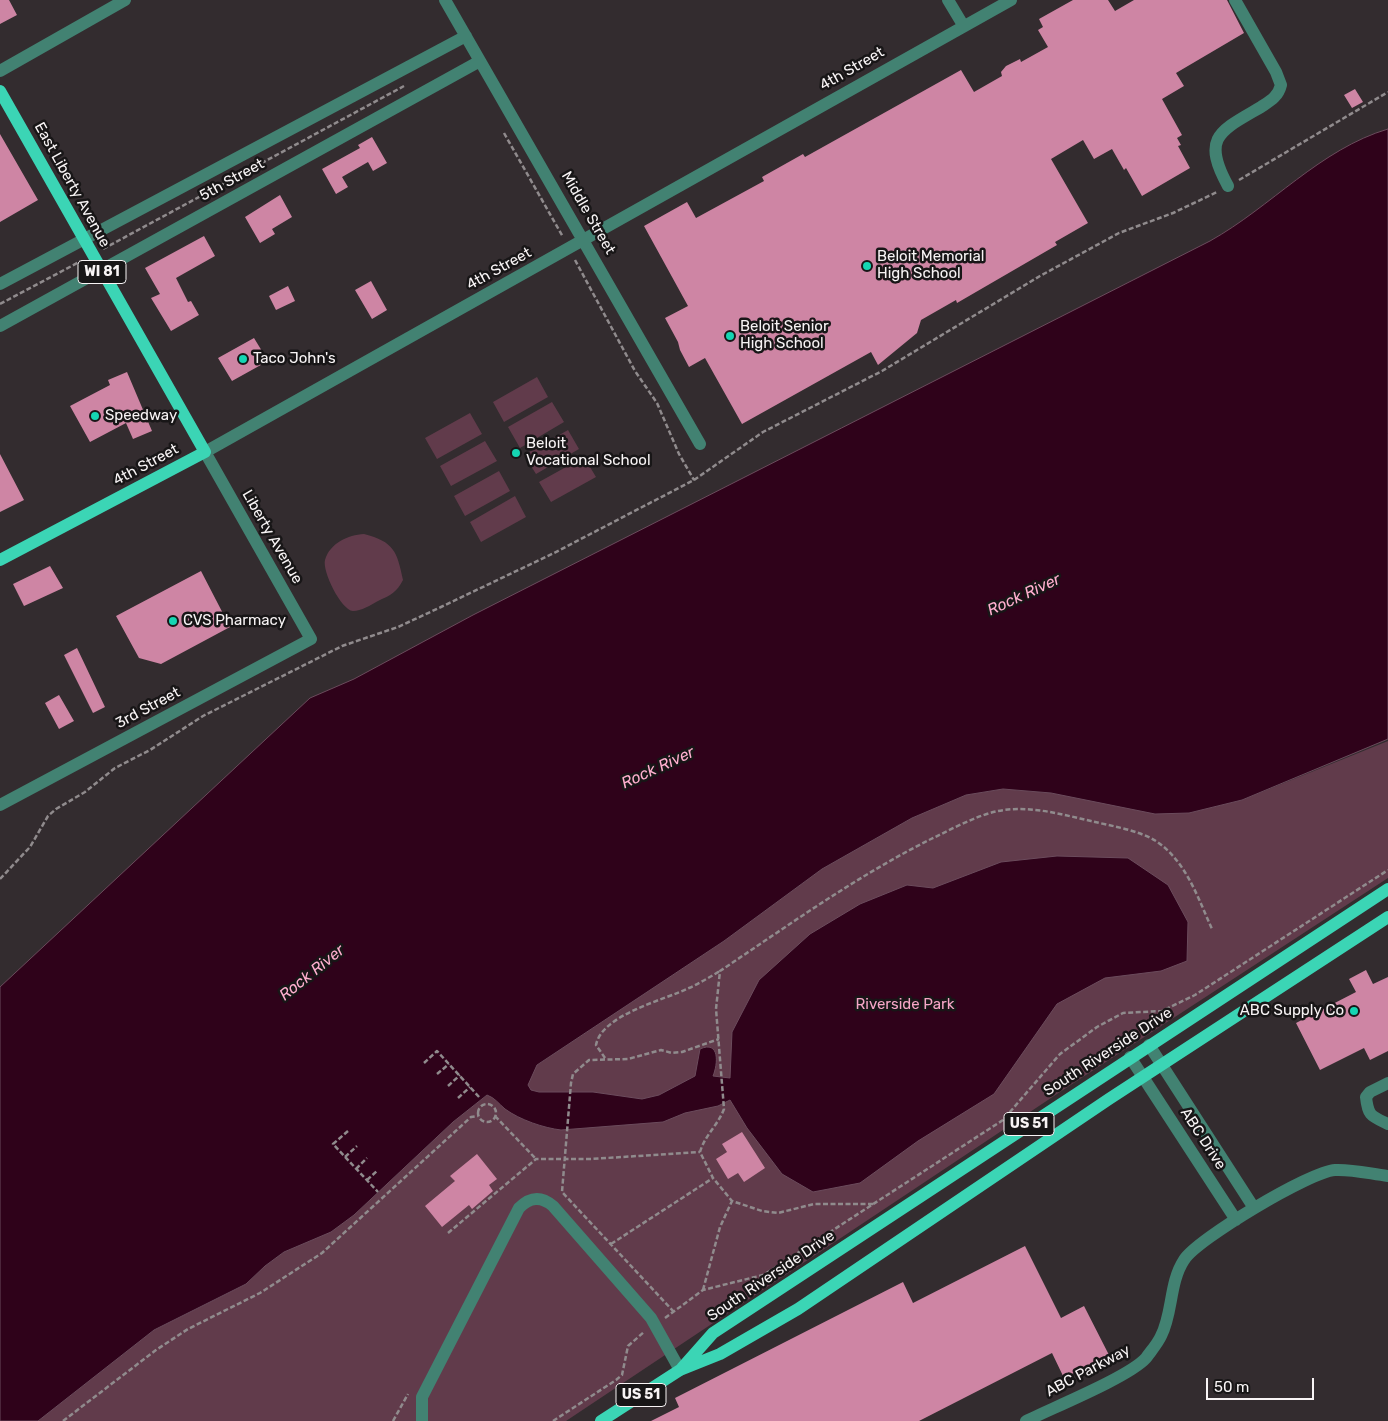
<!DOCTYPE html>
<html>
<head>
<meta charset="utf-8">
<style>
  body { margin:0 }
  #map { position:relative; width:1388px; height:1421px; overflow:hidden; background:#332c2f; font-family:Rubik,sans-serif }
  canvas { display:block }
  .scale { position:absolute; left:1206px; top:1378px; width:108px; height:22px; box-sizing:border-box; border:2px solid #f8f4f5; border-top:0; padding-left:6px; font-size:15px; line-height:18px; white-space:nowrap; color:#f8f4f5; -webkit-text-stroke:4px #181617; paint-order:stroke }
</style>
</head>
<body>
<div id="map">
<canvas width="1388" height="1421"></canvas>
<div class="scale">50 m</div>
</div>
<script>
const c = document.querySelector('canvas').getContext('2d');
c.lineJoin = 'round';
function fill(path, color) {
  c.fillStyle = color;
  c.fill(path, 'evenodd');
}
function stroke(path, color, width, dash) {
  c.strokeStyle = color;
  c.lineWidth = width;
  c.lineCap = dash ? 'butt' : 'round';
  c.setLineDash(dash || []);
  c.stroke(path);
}
function label(font, color, halo, rows, align = 'center') {
  c.font = font + ' Rubik,sans-serif';
  c.lineWidth = 5;
  c.setLineDash([]);
  c.textBaseline = 'middle';
  c.strokeStyle = halo;
  c.fillStyle = color;
  for (const [text, x, y, turn = 0] of rows) {
    c.save();
    c.translate(x, y);
    c.rotate((+turn || 0) * Math.PI / 180);
    c.textAlign = isNaN(turn) ? turn : align;
    if (halo) c.strokeText(text, 0, 0);
    c.fillText(text, 0, 0);
    c.restore();
  }
}
fill(new Path2D(`
  M537,377l11,20 -44,25 -11,-20z
  M552,402l12,20 -44,26 -12,-21z
  M470,413l12,21 -45,25 -12,-21z
  M568,430l11,19 -43,25 -12,-19z
  M485,441l12,20 -46,25 -11,-20z
  M584,457l12,20 -45,25 -12,-20z
  M499,471l11,20 -45,25 -11,-20z
  M515,496l11,21 -45,25 -11,-20z
  M364,534c30,8 33,17 39,46 -6,12 -12,15 -25,21 -7,4 -17,10 -25,10 -12,-1 -31,-40 -28,-51 5,-17 23,-25 39,-26z
  M1388,741v137l-325,212 -497,331h-528l116,-91 92,-46 19,-18 19,-14 47,-20 23,-17 99,-93 34,-27 50,-30 187,-124 98,-72 90,-51 54,-23 37,-6 48,4 138,20 53,-13z`), '#613b4b');
const water = new Path2D(`
  M1388,129v610l-146,61 -53,13 -34,1 -104,-21 -48,-4 -37,6 -54,23 -90,51 -98,72 -187,124 -9,20 3,5 8,2h54l49,7 17,-4 36,-19 5,-27c20,-9 18,15 13,27l17,2 2,-46 27,-52 51,-46 50,-30 47,-19 26,3 68,-26 56,-6 71,2 40,27 20,37 -1,39 -26,10 -56,7 -48,26 -63,90 -76,47 -58,42 -47,9 -31,-18 -35,-46 -17,-28 -12,6 -33,7 -22,9 -102,8c-17,-2 -41,-10 -56,-21 -7,-6 -10,-11 -18,-14l-34,27 -99,93 -23,17 -47,20 -19,14 -19,18 -92,46 -116,91h-38v-434l310,-289 44,-19 119,-64 737,-374c61,-34 110,-92 178,-112z`);
fill(water, '#2f021a');
stroke(water, '#6b4b5c', 1);
fill(new Path2D(`
  M0,0h9l8,15 -17,9z
  M1073,0h35l7,11 19,-11h93l17,33 -68,40 8,13 -22,13 20,36 -5,3 4,7 -3,1 12,22 -48,28 -16,-28 -2,2 -12,-21 -18,10 -11,-19 -32,19 37,64 -33,19 2,3 -100,58 -1,-3 -35,20 -4,13 -39,32 -7,-13 -129,72 -37,-66 -16,9 -9,-17 -2,-8 -13,-24 23,-12 -44,-80 43,-24 9,16 68,-37 -2,-4 41,-23 2,3 156,-87 13,22 28,-16 -1,-4 5,-6 14,-7 1,3 27,-15 -10,-17 5,-3 -4,-8z
  M1355,89l8,13 -11,6 -8,-13z
  M0,134l38,66 -38,22z
  M372,137l15,26 -14,8 -5,-9 -26,15 6,10 -12,7 -14,-25 38,-21 -2,-3z
  M280,195l12,22 -20,12 3,5 -15,9 -15,-26z
  M204,236l11,20 -39,22 12,24 3,-1 8,14 -28,16 -20,-33 9,-4 -15,-26z
  M371,281l16,29 -15,9 -17,-29z
  M288,286l7,15 -19,9 -7,-14z
  M254,338l14,23 -36,20 -14,-23z
  M127,372l25,59 -19,8 -7,-16 -36,19 -20,-36 40,-21 -2,-5z
  M0,454l24,46 -24,12z
  M50,566l13,22 -39,18 -11,-22z
  M201,571l29,56 -69,37 -22,-6 -23,-42z
  M77,648l28,59 -12,6 -29,-58z
  M59,695l15,26 -15,8 -14,-26z
  M1366,970l7,14 15,-7v74l-18,9 -6,-12 -44,22 -24,-47 60,-31 -7,-13z
  M742,1132l23,36 -21,14 -6,-9 -10,6 -12,-20 11,-7 -5,-8z
  M477,1154l20,25 -8,6 4,6 -21,18 -3,-4 -27,22 -17,-21 30,-25 -5,-5z
  M1025,1246l36,72 23,-12 25,49 -45,23 -12,-25 -133,68h-268l28,-14 -4,-9 228,-116 10,21z`), '#ce85a4');
stroke(new Path2D(`
  M504,133l59,104
  M1239,180l149,-88
  M103,249l301,-163
  M575,260l60,111 22,32 22,51 15,26
  M0,304l81,-43
  M0,879l30,-32 18,-31 8,-7 29,-17 30,-24 35,-18 53,-34 139,-70 56,-19 43,-20 113,-54 140,-73 69,-48 119,-61 158,-95 79,-43 54,-20 44,-21
  M605,1058l-9,-13c6,-31 69,-45 93,-57 11,-5 21,-11 31,-17
  M424,1063l13,-12 43,47
  M437,1074l12,-10
  M448,1086l12,-11
  M458,1098l12,-11
  M478 1113a9 9 0 1 1 18 0a9 9 0 1 1-18 0Z
  M495,1116l41,43
  M348,1131l-15,13 45,48
  M345,1157l12,-11
  M356,1169l11,-11
  M367,1180l11,-10
  M873,1204h-59l-36,9 -16,-2 -30,-10 -19,-23 -13,-26c5,-17 18,-27 24,-43l-8,-100 4,-38c69,-46 137,-95 211,-132 21,-10 44,-23 67,-28 31,-6 62,3 93,10 20,5 47,9 65,20 30,20 42,57 56,88
  M448,1233l88,-74h55l109,-7
  M611,1244l102,-66
  M703,1290l17,-63 12,-26
  M674,1312l-112,-120 9,-109 2,-9 16,-14 39,-1 33,-9 11,3 10,-1 37,-13
  M665,1318l38,-28 60,-15 13,-8 227,-147 57,-66 37,-27 26,-14 39,-2 33,-16 193,-125
  M63,1421l93,-71 32,-21 72,-36 62,-40 149,-136 7,-1
  M393,1421l15,-27
  M553,1421l63,-41 6,-5 6,-29 16,-14`), '#908b8d', 2.5, [5, 2.5]);
stroke(new Path2D(`
  M445,0l255,444
  M948,0l15,25
  M0,71l125,-71
  M1228,186c-27,-49 -8,-55 33,-79 9,-6 17,-10 20,-22l-5,-13 -41,-72
  M0,284l466,-248
  M0,326l480,-265
  M0,805l311,-166 -106,-187 806,-452
  M1149,1045l105,163
  M1130,1057l106,163
  M1388,1083l-18,9 -4,5c2,19 5,19 22,27
  M422,1421v-24l97,-189c11,-11 22,-12 34,-2l98,112 29,52
  M1026,1421c26,-13 103,-44 120,-63 5,-7 12,-15 15,-22 12,-23 8,-53 23,-76 13,-21 127,-89 151,-90 17,-1 36,4 53,6`), '#428272', 12);
stroke(new Path2D(`
  M0,91l205,361 -205,108
  M682,1368l31,-35 675,-444
  M601,1421l79,-51 40,-16 78,-45 311,-210 279,-182`), '#3bd5b5', 12);
for (const [x, y, r, color] of [
  [867,266,5,"#15d5b3"],
  [730,336,5,"#15d5b3"],
  [243,359,5,"#15d5b3"],
  [95,416,5,"#15d5b3"],
  [516,453,5,"#15d5b3"],
  [173,621,5,"#15d5b3"],
  [1354,1011,5,"#15d5b3"]
]) {
  const dot = new Path2D();
  dot.arc(x, y, r, 0, 2 * Math.PI);
  c.fillStyle = color;
  c.fill(dot);
  stroke(dot, '#181617', 2);
}
for (const [x, y, w] of [
  [102,272,48],
  [1029,1124,50],
  [641,1395,50]
]) {
  const box = new Path2D();
  box.roundRect(x - w / 2, y - 11.5, w, 23, 4);
  c.fillStyle = '#181617';
  c.fill(box);
  stroke(box, '#f8f4f5', 1);
}
label('bold 14px', '#f8f4f5', null, [
  ["WI 81",102,272],
  ["US 51",1029,1124],
  ["US 51",641,1395]
]);
label('15px', '#f8f4f5', '#181617', [
  ["4th Street",852,69,-30],
  ["5th Street",232,180,-29],
  ["East Liberty Avenue",72,185,61],
  ["Middle Street",588,213,60],
  ["4th Street",499,269,-29],
  ["4th Street",146,465,-28],
  ["Liberty Avenue",272,537,60],
  ["3rd Street",148,708,-28],
  ["South Riverside Drive",1108,1052,-33],
  ["ABC Drive",1203,1139,57],
  ["South Riverside Drive",771,1276,-34],
  ["ABC Parkway",1088,1371,-28]
]);
label('15px', '#f8f4f5', '#181617', [
  ["Beloit Memorial",877,257],
  ["High School",877,274],
  ["Beloit Senior",740,327],
  ["High School",740,344],
  ["Taco John's",253,359],
  ["Speedway",105,416],
  ["Beloit",526,444],
  ["Vocational School",526,461],
  ["CVS Pharmacy",183,621],
  ["ABC Supply Co",1344,1011,"right"]
], 'left');
label('15px', '#f6a6c7', '#181617', [
  ["Riverside Park",905,1005]
]);
label('italic 16px', '#ffafcf', '#181617', [
  ["Rock River",1024,595,-25],
  ["Rock River",658,768,-25],
  ["Rock River",312,973,-39]
]);
</script>
</body>
</html>
